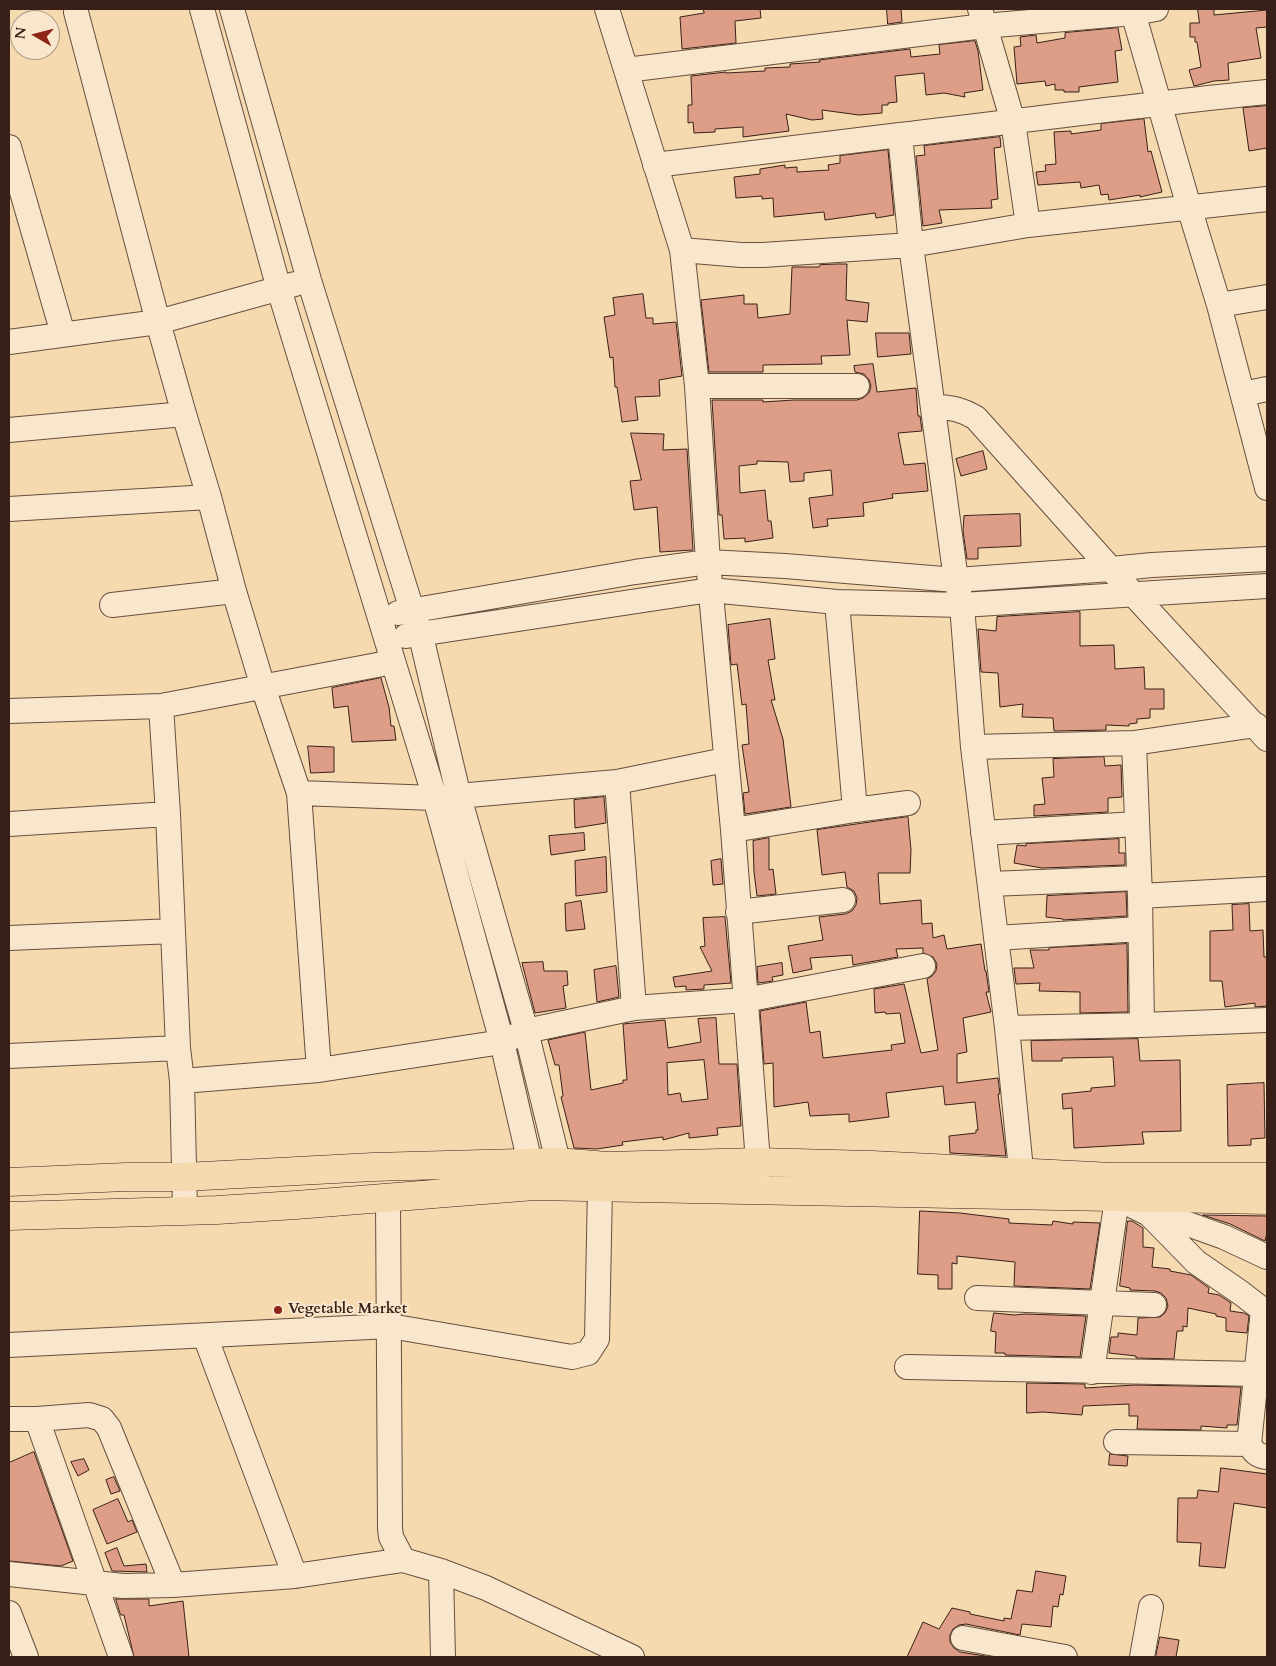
<!DOCTYPE html>
<html>
<head>
<meta charset="utf-8">
<style>
  body { margin:0 }
  #map { position:relative; width:1276px; height:1666px; overflow:hidden; background:#f5dab0; font-family:Cardo,serif }
  canvas { display:block }
  .frame { position:absolute; inset:0; border:10px solid #382018; pointer-events:none }
  .north { position:absolute; left:10px; top:10px; width:50px; height:50px; box-sizing:border-box; background:#f8e7cc; border:1px solid #ab9784; border-radius:50%; rotate:278deg; font-size:14px; font-weight:700; line-height:20px; text-align:center; color:#382018 }
  .north::after { content:''; display:block; margin:auto; width:18px; height:22px; background:#8f2418; clip-path:polygon(50% 0,100% 100%,50% 72%,0 100%) }
</style>
</head>
<body>
<div id="map">
<canvas width="1276" height="1666"></canvas>
<div class="frame"></div>
<div class="north">N</div>
</div>
<script>
const c = document.querySelector('canvas').getContext('2d');
c.lineJoin = 'round';
function fill(path, color) {
  c.fillStyle = color;
  c.fill(path, 'evenodd');
}
function stroke(path, color, width, dash) {
  c.strokeStyle = color;
  c.lineWidth = width;
  c.lineCap = dash ? 'butt' : 'round';
  c.setLineDash(dash || []);
  c.stroke(path);
}
function label(font, color, halo, rows, align = 'center') {
  c.font = font + ' Cardo,serif';
  c.lineWidth = 4;
  c.setLineDash([]);
  c.textBaseline = 'middle';
  c.strokeStyle = halo;
  c.fillStyle = color;
  for (const [text, x, y, turn = 0] of rows) {
    c.save();
    c.translate(x, y);
    c.rotate((+turn || 0) * Math.PI / 180);
    c.textAlign = isNaN(turn) ? turn : align;
    if (halo) c.strokeText(text, 0, 0);
    c.fillText(text, 0, 0);
    c.restore();
  }
}
const building = new Path2D(`
  M703,9h57l1,9 -26,3 1,22 -54,6 -2,-32 24,-4z
  M887,9h14l1,13 -14,2z
  M1198,9h16v6l53,-5v17l-11,1 5,30 -33,5 1,17 -15,1 -20,5 -5,-16 12,-3 -4,-25h-2v-5h-5v-14h9z
  M1118,28l4,22 -7,1 3,31 -39,5v5h-15v-2h-9v-6l-9,2 -1,-5 -28,3 -3,-37 7,-1 -1,-9 16,-2 1,8 28,-5v-5z
  M975,41l3,10 5,39 -19,3 1,4 -21,-4 -18,2 -2,-22 -29,3 2,26 -9,1v2h-6v8l-23,2 -37,-5 1,9 -11,1 -26,-6 3,17 -46,6v-10l-28,2v3l-21,1 -1,-11 -5,1v-18h4l-1,-29 35,-4v1l39,-2v-3l25,-1v-3l30,-2 -1,-2 91,-11 1,8 29,-3 -1,-9z
  M1267,106v42l-18,3 -6,-43z
  M1144,119l4,33 3,-1 11,41 -22,5v-2l-31,5 -1,-6 -7,1 -2,-10 -18,3 -1,-6 -42,3 -2,-13 10,-1 -1,-6 11,-1 -2,-32 17,-1v3l30,-4v-6z
  M1000,137l1,10 -7,1 4,51 -7,1 1,8 -53,2 3,13 -19,3 -7,-70 9,-1 -1,-9z
  M888,150l6,65 -18,3 -1,-5 -50,7 -1,-8 -50,5 -1,-19 -11,1v-3l-26,2 -2,-21 26,-3v-5l25,-4v3l12,-1v5l32,-2 -1,-5 12,-2v-7z
  M838,264h9l-1,36 23,3 -2,19 -20,-2 3,35 -29,1 1,8 -59,1v7h-54l-8,-72 43,-5v9h13l1,14 32,-4 2,-47h27l1,-2z
  M643,294l3,24h7v6l23,-2 6,54 -23,4 1,16 -25,1 3,23 -16,2 -5,-35h-2l-2,-30 -3,1 -6,-41 11,-2 -2,-17z
  M876,333h33l2,21 -33,3z
  M873,364l4,28 39,-4 2,28h2l2,15 -24,2 6,32 21,-2 3,28 -36,3 1,4 -30,5 1,13 -37,3 1,7 -15,2 -4,-30 24,-3 -2,-25 -27,3v8l-14,1 -2,-20 -31,-1v3l-18,2 1,27 25,-3 3,31h3l2,17 -28,4v-4l-21,1 -2,-24h-3l-7,-115h51v2l31,-2h63l6,-2 6,-5 2,-7 -2,-6 -5,-6 -9,-2 -1,-6z
  M631,433l33,1 -1,16 24,-1 6,101 -33,2 -3,-45 -23,3 -4,-29 11,-1z
  M983,451l4,18 -26,7 -5,-17z
  M1020,514l1,32 -43,2v11h-11l-4,-28 1,-15z
  M1080,612v34l34,-1 1,24 29,-2 1,22h19v20h-14v9l-13,1v4l-8,1v2l-23,-1v5l-52,1 -1,-13 -31,-1 1,-13 -23,3 -2,-34 -17,-1 -3,-43 18,2 1,-14z
  M770,619l5,40 -7,1 7,40h-4l12,39 8,68 -46,7 -2,-21 6,-1 -7,-47 7,-1 -3,-40 -4,1 -5,-41 -6,1 -3,-40z
  M381,678l8,29 2,19h3l2,14 -44,2 -4,-36 -14,2 -2,-20z
  M308,746l26,1v25l-23,1z
  M1104,757l1,9 16,-1 1,32 -14,1v14l-74,4v-11l11,-1 -3,-26 12,-1 -1,-18z
  M604,797l2,26 -31,5 -1,-28z
  M908,817l3,33 -1,23h-32l2,31 41,-4 1,24 10,-1 1,15 11,-3 3,14 34,-5 4,27h1l3,21h-3l5,20 -28,6 4,34 -10,2v29l41,-5 2,16h-2l8,62 -56,-3 -1,-17 27,-3v-3h2l-3,-28 -30,3 -2,-19 -57,7 3,24 -40,5v-8l-39,2 -2,-14 -34,5 -1,-44 -9,1 -4,-53 46,-9 4,31 10,-2 3,27 69,-8 -1,-5 14,-2 -5,-30 -14,1 -1,-2 -10,1 -1,-24 30,-5 17,69 17,-3 -11,-71 5,-3 4,-5 1,-7 -4,-7 -10,-4v-5l-27,1 2,8 -40,7 -5,1 -1,-10 -42,3 2,11 -19,4 -5,-27 35,-6 -4,-23 26,-3 7,-3 4,-6 1,-7 -3,-7 -7,-4 -2,-15 -23,3 -5,-45z
  M584,833l1,17 -34,5 -2,-19z
  M769,838v32l4,-1 3,25 -19,2 -3,-24 -1,-31z
  M1119,839v14h6v12l-83,3 -28,-5 3,-18 9,1v-2z
  M606,857l1,35 -31,4 -1,-35z
  M721,859l2,25 -10,1 -2,-24z
  M1126,892l1,24 -64,4v-1l-17,-2 1,-21z
  M581,901l4,28 -19,2 -1,-27z
  M1249,904l1,27 13,-1 1,27h3v49l-12,1v-4l-30,4 -3,-26h-12v-50l23,-1 -1,-25z
  M725,917l6,66 -27,2v4l-18,1v-4l-11,1 -2,-10 39,-6 -12,-24 5,-1 -2,-28z
  M1127,944l1,68 -48,1v-21l-41,-1 1,-8 -24,1 -2,-16h20l-4,-18h19v-2z
  M543,962l1,9h23l1,14 -5,1 3,22 -31,5 -13,-50z
  M782,963l1,12 -11,2 1,4 -15,2 -1,-16z
  M616,966l3,31 -22,5 -3,-32z
  M716,1018l3,46h18l4,62 -24,2 1,7 -29,3v-5l-26,7v-3l-41,5 1,3 -26,4 -23,-1 -13,-51 2,-1 -4,-31h-4l-7,-25 37,-8 6,58 32,-7v-3h4l-4,-56 42,-4 3,28 33,-6 -3,-23zM704,1060l4,39 -26,3 -2,-9 -12,2 -1,-32z
  M1138,1039l2,22 40,-1 1,71 -39,1 2,12 -70,4 -2,-40 -9,1 -1,-15 29,-3v-3l24,-2 -2,-29 -51,1v3h-30l-1,-20z
  M1264,1083l1,55 -14,1v6l-23,1 -1,-61z
  M920,1211l40,2 49,6v4l43,2 1,-4 20,3v-2l27,1 -10,66 -76,-3 1,-24 -58,-6v8l-5,-1v26h-14v-14l-20,-1z
  M1203,1215l64,1v17l-2,8 -35,-17z
  M1128,1221h4l11,7v19l11,1 -2,19 18,2v2l21,4 18,13 -1,5 11,2 12,8 -1,8 14,2 5,3 -2,17 -21,-2v-13l-10,-2v-2l-28,-6 -1,19 -4,-1v5h-6l-3,28 -38,-1v-2l-27,-3 2,-16h7v-4l19,2 1,-17 22,-1 5,-4 3,-7 -2,-8 -5,-5 -6,-2 -25,-1v-2l-10,-2z
  M994,1313l20,2 11,-1 61,2 -6,41 -75,-2v-2h-10l1,-21 -5,-1z
  M1027,1383l58,1v4l50,-3 106,2 -4,38h-10v3l-26,-2v4l-64,-1 1,-13h-9v-12l-46,2 -1,9 -39,-3 -16,1z
  M34,1452l39,109 -12,5 -52,-5v-98z
  M1110,1454l18,2 -1,10 -18,-1z
  M84,1459l5,11 -11,6 -7,-14z
  M1221,1468l46,6v34l-33,-5 -9,65 -26,-2 2,-23 -24,-1 1,-44h19l1,-8 20,2z
  M114,1477l6,14 -9,3 -5,-14z
  M118,1499l10,23 4,-2 5,12 -30,12 -14,-34z
  M117,1548l7,18 22,-2 1,8 -35,-1 -7,-18z
  M1036,1571l30,5 -3,19 -3,-1 -2,13 -5,-1 -2,21 -29,-3 -2,11 -54,-11 -7,1 -6,4 -3,6v7l4,6 6,4 31,5h-84l16,-35 16,7 13,-21 18,4v2l34,7v-3l7,1 6,-29 15,2z
  M116,1599h33v7l34,-5 6,56h-55l-10,-42h-3z
  M1160,1637l19,3 -3,17h-20z`);
fill(building, '#de9d87');
stroke(building, '#382018', 1);
const minor = new Path2D(`
  M202,9l77,280 156,509 67,244 28,121 3,19
  M232,9l77,271 103,330 8,22 39,165 67,234 36,147
  M607,9l75,241 15,136 11,176 25,268 25,332 -1,19
  M980,9l33,113 15,103
  M1132,9l57,198 30,98 48,183
  M76,12l82,310 26,92 25,83 25,94 29,96 36,106 20,277
  M626,70l358,-44 150,-13 22,-4
  M9,147l54,187
  M655,165l245,-30
  M682,250l59,5h22l148,-10 117,-20 239,-26
  M1219,305l48,-8
  M9,342l149,-20 137,-38
  M697,386h160
  M1243,394l24,-5
  M933,407c17,0 28,2 43,11l158,177 133,144
  M9,430l175,-16
  M9,509l200,-12
  M837,602l18,208
  M112,605l122,-14
  M398,613l237,-41 73,-10 77,4 171,14 155,-11 41,-4 115,-6
  M406,636l304,-46 127,12 125,3 305,-19
  M9,711l152,-5
  M1134,743l6,153 2,129
  M973,747l161,-4 122,-18
  M617,782l108,-22
  M299,793l136,5 182,-16 17,226
  M9,824l159,-10
  M733,830l122,-20 53,-7
  M983,833l154,-9
  M990,884l149,-6
  M1140,896l127,-7
  M738,912l105,-12
  M9,938l164,-7
  M996,938l144,-9
  M1007,1028l135,-3 125,-5
  M9,1056l169,-8
  M182,1081l137,-11 183,-28 24,-11 108,-23 111,-8 178,-34
  M1023,1190l-16,-162 -34,-281 -11,-142 -6,-25 -45,-335 -11,-110c122,-14 244,-31 367,-43
  M388,1199l2,329 1,9 12,23
  M185,1210l-3,-129 -4,-33 -10,-234 -7,-108 232,-44
  M1149,1214l36,9 39,14 43,20
  M977,1298l177,7
  M1263,1310l-14,134c5,8 8,12 18,13
  M205,1336l90,240
  M9,1345l381,-19 182,31 16,-4 9,-14 3,-152
  M907,1367l350,7
  M1092,1372l25,-174 32,16 47,48 45,31 22,17 4,2
  M9,1419h28l52,-4 13,4 7,9 64,157
  M37,1419l84,238
  M1116,1442l133,2
  M441,1571l2,86
  M9,1574l114,12 50,-1 122,-9 108,-16 38,11 45,17 146,69
  M9,1613l17,44
  M963,1638l102,19
  M1142,1657l9,-50`);
const major = new Path2D(`
  M9,1182l117,-5h58l189,-10 184,-5 50,4 151,-4 114,3 241,12h154
  M9,1216l208,-6 79,-5 238,-19 733,14`);
stroke(minor, '#674e3e', 26);
stroke(major, '#382018', 29);
stroke(minor, '#f8e7cc', 24);
stroke(major, '#f5dab0', 28);
for (const [x, y, r, color] of [
  [278,1310,5,"#8f2418"]
]) {
  const dot = new Path2D();
  dot.arc(x, y, r, 0, 2 * Math.PI);
  c.fillStyle = color;
  c.fill(dot);
  stroke(dot, '#f8e7cc', 2);
}
label('bold 15px', '#382018', '#f8e7cc', [
  ["Vegetable Market",288,1310]
], 'left');
</script>
</body>
</html>
